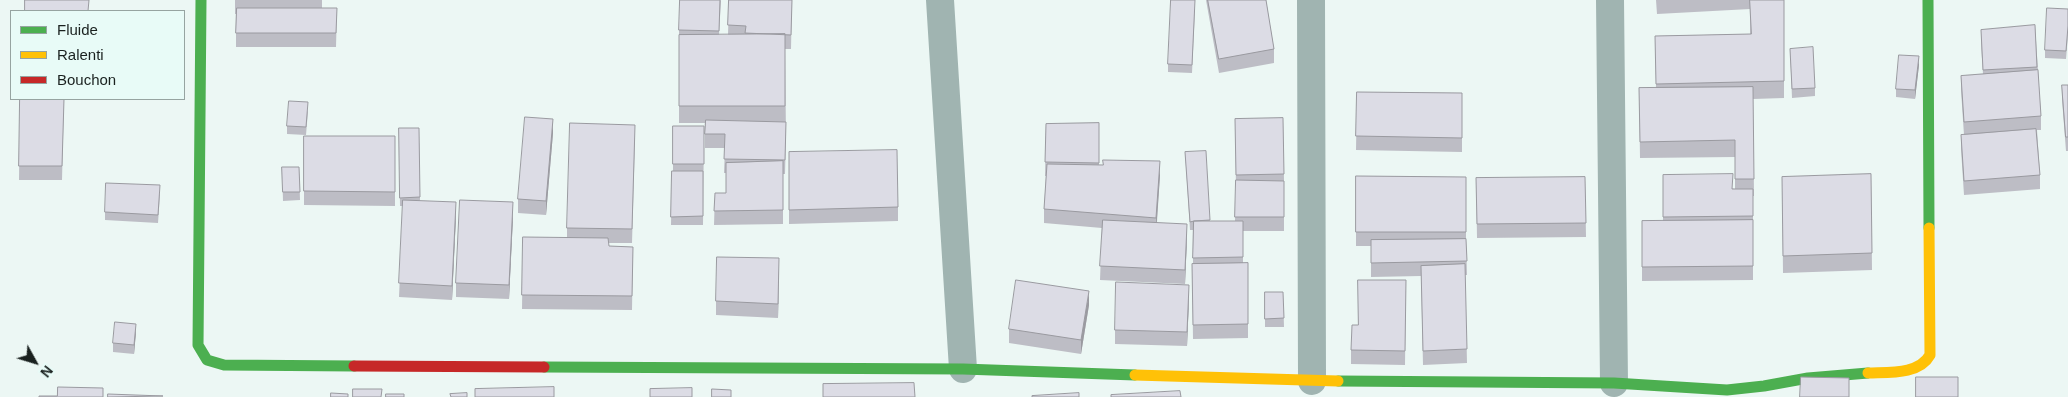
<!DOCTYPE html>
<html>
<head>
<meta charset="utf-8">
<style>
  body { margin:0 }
  #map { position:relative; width:2068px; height:397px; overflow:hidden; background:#ecf7f4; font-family:Helvetica,sans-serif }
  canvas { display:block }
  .legend { position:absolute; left:10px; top:10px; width:175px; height:90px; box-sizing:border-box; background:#e8fbf7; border:1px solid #96a4a1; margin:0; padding:6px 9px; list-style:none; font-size:15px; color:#1a211f }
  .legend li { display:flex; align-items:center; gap:10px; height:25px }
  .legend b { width:25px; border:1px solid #96a4a1 }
  .north { position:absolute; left:10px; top:337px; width:50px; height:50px; -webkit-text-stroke:4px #e8fbf7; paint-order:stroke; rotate:129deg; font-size:14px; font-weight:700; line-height:20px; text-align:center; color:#1a211f }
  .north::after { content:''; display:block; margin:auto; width:18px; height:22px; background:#1a211f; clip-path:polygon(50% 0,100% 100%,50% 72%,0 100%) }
</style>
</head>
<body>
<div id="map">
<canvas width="2068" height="397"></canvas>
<ul class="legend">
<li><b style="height:6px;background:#4caf50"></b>Fluide</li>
<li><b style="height:6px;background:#ffc107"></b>Ralenti</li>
<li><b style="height:6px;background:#c62828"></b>Bouchon</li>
</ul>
<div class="north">N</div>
</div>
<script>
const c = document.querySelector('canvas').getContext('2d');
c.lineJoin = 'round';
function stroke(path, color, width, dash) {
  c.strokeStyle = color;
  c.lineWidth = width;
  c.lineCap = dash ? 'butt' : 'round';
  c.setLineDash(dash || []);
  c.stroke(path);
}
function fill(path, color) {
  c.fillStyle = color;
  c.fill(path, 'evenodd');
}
stroke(new Path2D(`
  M940,0l23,369
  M1311,0l1,381
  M1610,0l4,383`), '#a0b4b1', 28);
stroke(new Path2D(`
  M201,0l-3,345 9,15 17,5 130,1
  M1928,0l1,228
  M544,367l419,2 172,6
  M1338,381l276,2 113,7 37,-4 44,-8 60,-5`), '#4caf50', 11);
stroke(new Path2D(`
  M1868,373c20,-1 51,2 62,-18l-1,-127
  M1135,375l203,6`), '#ffc107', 11);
stroke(new Path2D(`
  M354,366l190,1`), '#c62828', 11);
fill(new Path2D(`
  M235,0h87v8h15l-1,39h-100v-33h-1z
  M721,0l-2,35h9l1,-35h63l-1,49h-6l1,87 -1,38h-2v50l-69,1 1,-32h11v-20h-2l1,-25h-20v-25h-26v-93z
  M1206,0h60l8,49v14l-55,10z
  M1656,0h128v98l-31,1 1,97h-1v84l-111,1v-60h21v-46l72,14v-32l-95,1 -1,-70h17l-1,-52 95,-2v-25l-93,5z
  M1195,9l-3,64 -24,-1v-8z
  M2068,9v26l-2,24 -21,-1v-8z
  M2035,25l6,91v14h-4l3,45v14l-76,6 -3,-46v-14h3l-3,-45v-14l22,-2 -2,-30v-14z
  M1790,49l25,39v8l-23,2z
  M1919,65l-4,34 -19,-2v-8z
  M2062,85h6v66h-2l-4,-52z
  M1357,92l105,1v59l-106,-2z
  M20,99h44l-2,81h-43z
  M308,111l-2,24 -19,-1v-8z
  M1283,118l1,63v50h-41v32h5v75l-55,1 -1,-75h1v-34h-3l-5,-78 25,69h25l1,-32 -1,-70z
  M1099,123v42l61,10 -3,47 30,16 -2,46 -85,-4 2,-52 -58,-5v-14l2,-33h-1l1,-52z
  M673,126h31l-1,99h-32l1,-54h1z
  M399,128h20l1,73 36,15 -4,84 -53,-3 4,-91h-3z
  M553,133l-7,82 -28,-2v-14z
  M304,136h91v70l-91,-1z
  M635,139l-3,104h-24l1,3 24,1 -1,63 -110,-1 1,-72 44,1v-10z
  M789,152l109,55v14l-109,3z
  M282,167h17l1,33 -17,1z
  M1871,174l1,96 -89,3 -1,-96z
  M1356,176l110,1v62l1,36h-2l2,88 -44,2 -2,-89 -50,1v-31h-15z
  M1585,177l1,60 -109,1 -1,-60z
  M160,194l-2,29 -53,-3v-8z
  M513,217l-4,82 -53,-2v-14z
  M779,272l-1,46 -62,-3v-14z
  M1406,280l-1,85 -54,-1v-14l7,-25z
  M1265,292h18l1,35h-19z
  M1189,299l-2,47 -72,-2v-14z
  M1089,305l-8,49 -72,-11v-14z
  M136,332l-2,22 -21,-2v-9z`), '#bdbdc5');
fill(new Path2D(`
  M1919,56v9l-4,34v-9z
  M553,119v14l-7,82v-14z
  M1160,161v14l-4,57v-14z
  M456,202v14l-4,84v-14z
  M513,202v15l-4,82v-14z
  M1187,224v14l-2,46v-14z
  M779,258v14l-1,46v-14z
  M1189,285v14l-2,47v-14z
  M1089,291v14l-8,49v-14z
  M136,324v8l-2,22v-9z`), '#9a9aa0');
const building = new Path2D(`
  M25,0h64l-1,11h-63z
  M680,0h40l-1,31 -40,-1z
  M729,0h63l-1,35 -46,-2 1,-7 -18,-1z
  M1171,0h24l-3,65 -24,-1z
  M1208,0h58l8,49 -55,10z
  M1750,0h34v81l-128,3 -1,-48 96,-2z
  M237,8h100l-1,25h-100z
  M2047,8l21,1v17l-2,25 -21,-1z
  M2035,25l2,42 -54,3 -2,-40z
  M785,34v72h-106v-71z
  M1813,47l2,41 -23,1 -2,-40z
  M1899,55l20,1 -4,34 -19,-1z
  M2038,70l3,46 -77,6 -3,-46z
  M2062,85h6v52h-2z
  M1753,87l1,92h-19v-39l-95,2 -1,-54z
  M1357,92l105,1v45l-106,-2z
  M20,99h44l-2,67h-43z
  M289,101l19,1 -2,25 -19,-1z
  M525,117l28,2 -7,82 -28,-2z
  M1283,118l1,56 -48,1 -1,-56z
  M706,120l80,2 -1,38 -61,-1 1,-25h-20z
  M570,123l65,2 -3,104 -65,-1z
  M1099,123v40l-54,-1 1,-38z
  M673,126h31v38h-31z
  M399,128h20l1,69 -20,1z
  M2036,129l4,46 -76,6 -3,-46z
  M304,136h91v56l-91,-1z
  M897,150l1,57 -109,3v-58z
  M1206,151l4,69 -16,1 -4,1 -5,-70z
  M1103,160l57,1 -4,57 -112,-9 3,-45 56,1z
  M783,161v49l-69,1 1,-18h11v-30z
  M282,167h17l1,25h-17z
  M672,171h31v45l-32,1z
  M1733,174l-1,15h21v27l-90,1v-42z
  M1871,174l1,79 -89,3 -1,-79z
  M1356,176l110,1v55h-110z
  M1585,177l1,46 -109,1 -1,-46z
  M1236,180l48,1v36h-49z
  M106,183l54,2 -2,30 -53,-3z
  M403,200l53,2 -4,84 -53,-3z
  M460,200l53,2 -4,83 -53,-2z
  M1103,220l84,4 -2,46 -85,-4z
  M1753,220v46l-111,1v-46z
  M1194,221h49v36l-50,1z
  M523,237l85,1 1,8 24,1 -1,49 -110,-1z
  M1466,239l1,22 -96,2v-23z
  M717,257l62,1 -1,46 -62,-3z
  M1248,263v61l-55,1 -1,-61z
  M1465,264l2,85 -44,2 -2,-85z
  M1016,280l73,11 -8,49 -72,-11z
  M1358,280h48l-1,71 -54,-1 1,-25h6z
  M1116,282l73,3 -2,47 -72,-2z
  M1265,292h18l1,26 -19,1z
  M115,322l21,2 -2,21 -21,-2z
  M1801,377l48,1v19h-49z
  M1916,377h42v20h-42z
  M914,383l1,14h-92v-13z
  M58,387l45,1v9h-64v-1h18z
  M554,387v10h-79v-8z
  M692,388v9h-42v-8z
  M353,389h29l-1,8h-28z
  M712,389l19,1v7h-19z
  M1180,391l1,6h-70v-2z
  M331,393l17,1v3h-17z
  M467,393v4h-16l-1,-3z
  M1079,393v4h-47v-1z
  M108,394l55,2 -55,1z
  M386,394h18v3h-18z`);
fill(building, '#dcdce5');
stroke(building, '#9a9aa0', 1);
</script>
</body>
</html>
